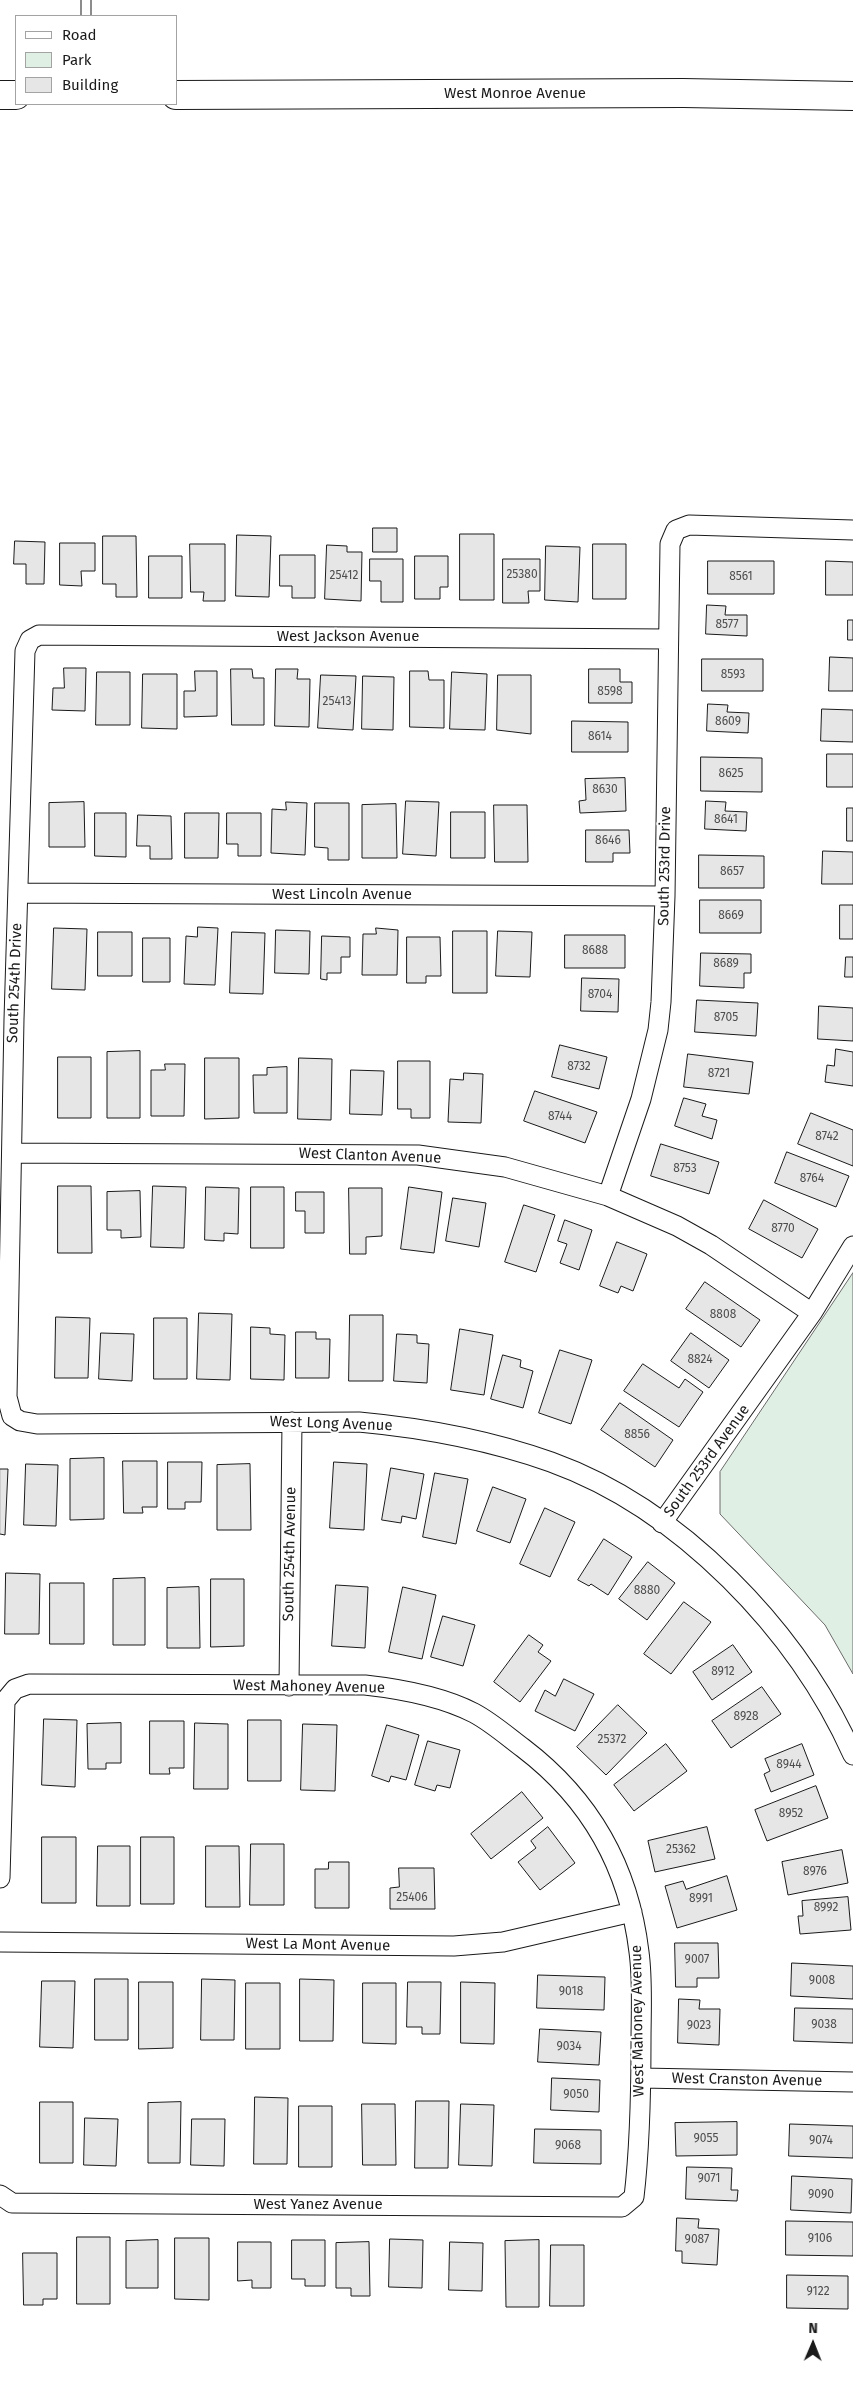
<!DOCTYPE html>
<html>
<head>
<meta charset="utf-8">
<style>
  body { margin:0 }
  #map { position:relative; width:853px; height:2384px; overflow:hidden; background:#fff; font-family:"Fira Sans",sans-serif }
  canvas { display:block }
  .legend { position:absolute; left:15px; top:15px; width:162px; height:90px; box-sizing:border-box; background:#fff; border:1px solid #a3a3a3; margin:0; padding:6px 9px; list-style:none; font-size:15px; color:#1a1a1a }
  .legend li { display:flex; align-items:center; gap:10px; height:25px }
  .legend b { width:25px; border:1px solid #a3a3a3 }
  .north { position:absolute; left:788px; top:2319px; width:50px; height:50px; -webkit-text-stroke:4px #fff; paint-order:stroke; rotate:1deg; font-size:14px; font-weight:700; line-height:20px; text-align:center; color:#1a1a1a }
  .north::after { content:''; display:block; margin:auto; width:18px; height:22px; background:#1a1a1a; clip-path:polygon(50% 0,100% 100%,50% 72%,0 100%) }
</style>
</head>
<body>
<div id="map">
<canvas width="853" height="2384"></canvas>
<ul class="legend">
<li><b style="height:6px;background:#fff"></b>Road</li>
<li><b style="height:14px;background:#e0efe3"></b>Park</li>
<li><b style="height:14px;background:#e6e6e6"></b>Building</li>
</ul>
<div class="north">N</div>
</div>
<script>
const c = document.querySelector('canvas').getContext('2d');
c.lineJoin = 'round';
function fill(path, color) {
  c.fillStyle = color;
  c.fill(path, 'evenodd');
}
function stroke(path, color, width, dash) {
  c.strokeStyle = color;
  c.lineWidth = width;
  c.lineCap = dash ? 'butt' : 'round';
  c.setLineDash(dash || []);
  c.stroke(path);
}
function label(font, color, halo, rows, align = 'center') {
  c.font = font + ' "Fira Sans",sans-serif';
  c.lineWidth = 4;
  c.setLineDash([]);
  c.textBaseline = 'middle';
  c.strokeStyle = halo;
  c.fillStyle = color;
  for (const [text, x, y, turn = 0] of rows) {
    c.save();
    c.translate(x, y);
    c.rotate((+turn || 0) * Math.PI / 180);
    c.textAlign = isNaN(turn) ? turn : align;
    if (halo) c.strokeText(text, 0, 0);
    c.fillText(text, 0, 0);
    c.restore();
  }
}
const green = new Path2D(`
  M853,1273v401l-28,-49 -105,-111v-42z`);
fill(green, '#e0efe3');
stroke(green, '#6a6a6a', 1);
const building = new Path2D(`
  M373,528h24v24h-24z
  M460,534h34v66h-34z
  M237,535l34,1 -2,61 -33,-1z
  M103,536h33l1,61h-21v-13h-13z
  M15,541l30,1 -1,42h-18v-20h-12z
  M60,543h35v28h-14l1,15 -22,-1z
  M190,544h35v57h-22l1,-9h-13z
  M593,544h33v55h-33z
  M327,545l20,1v6h15l-1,49 -36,-2z
  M546,546l34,1 -2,55 -33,-2z
  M280,555h35v43h-23v-12h-12z
  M149,556h33v42h-33z
  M415,556h33v31h-8v12h-25z
  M370,559h33v43h-22v-21h-11z
  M503,559h37v32h-12l1,12h-26z
  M708,561h66v33h-66z
  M826,561l27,1v33h-27z
  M707,605l19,1 -1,9h22v21l-41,-2z
  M848,620h5v20h-5z
  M830,657l23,1v33h-24z
  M702,659h61v32h-61z
  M64,668h22l-1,43 -33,-1 1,-22h11z
  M231,669h21l1,9h11v47h-32z
  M276,669h22l-1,10h13l-1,48 -34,-1z
  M589,669h31v13h12v21h-43z
  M195,671h22v45l-33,1v-26h11z
  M410,671h18l1,9h15v48l-34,-1z
  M97,672h33v53h-34z
  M452,672l35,2 -2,56 -35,-1z
  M143,674h34v55l-35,-1z
  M321,675l35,1 -3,54 -35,-2z
  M498,675h33v59l-34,-4z
  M363,676l31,1 -1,53 -31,-1z
  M708,704l20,1 -1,7 22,1 -1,20 -41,-2z
  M822,709l31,1v32l-32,-1z
  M572,721l56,1v30h-56z
  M827,754h26v33h-26z
  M701,757l61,1v34l-61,-1z
  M625,778l1,33 -46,2 -1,-12 7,-1 -1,-21z
  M406,801l33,1 -3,54 -33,-2z
  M706,801l20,1 -1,9 22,1 -1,19 -41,-2z
  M84,802l1,45h-36v-44z
  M286,802l21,1 -2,52 -34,-2 1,-44 14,1z
  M315,803h34v57h-21v-12l-13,-1z
  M396,804l1,54h-35v-53z
  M494,805h33l1,57h-33z
  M847,808h6v33h-6z
  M451,812h34v46h-34z
  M95,813h31v44l-31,-1z
  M185,813h34l-1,45h-33z
  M227,813h34v43h-23v-12h-11z
  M138,815l33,1 1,43h-22v-13h-13z
  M586,830h43l1,23h-17v9h-27z
  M823,851l30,1v32h-31z
  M699,855l65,1v32h-65z
  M700,900h61v33h-61z
  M840,905h13v34h-13z
  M198,927l20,1 -3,57 -31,-1 2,-48 11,1z
  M54,928l33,1 -2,61 -33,-1z
  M376,928l22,2 -1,45h-35l1,-41h13z
  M276,930l34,1 -1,43 -34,-1z
  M453,931h34v62h-34z
  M498,931l34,1 -2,45 -34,-1z
  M98,932h34v44h-34z
  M232,932l33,1 -2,61 -33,-1z
  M565,935h60v33h-60z
  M322,936l28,1v20h-9v16h-14v7l-6,-1z
  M407,937h33l1,39h-15v7h-19z
  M143,938h27v44h-27z
  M701,953l50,1v19h-7v15l-44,-2z
  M846,957h7v20h-8z
  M582,978l37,1 -1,33 -37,-1z
  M697,1000l61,3 -2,33 -61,-4z
  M819,1006l34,2v33l-35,-2z
  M560,1045l47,12 -8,32 -47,-12z
  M836,1049l17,3v34l-28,-4 2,-17 7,1z
  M140,1051v67h-33v-66z
  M688,1054l65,8 -4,32 -65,-7z
  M58,1057h33v61h-33z
  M205,1058h34v60l-34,1z
  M299,1058l33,1 -1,61 -33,-1z
  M398,1061h32v57h-19v-9h-13z
  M165,1064h20l-1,52h-33v-46h14z
  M287,1067v46h-33l-1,-38h14v-7z
  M351,1070l33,1 -2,44 -32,-1z
  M464,1073l19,1 -2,49 -33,-1 2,-43 13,1z
  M535,1091l62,21 -12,31 -61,-22z
  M684,1098l22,6 -4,12 15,4 -5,19 -37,-13z
  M811,1113l42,17v36l-55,-22z
  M661,1144l58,18 -10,32 -58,-18z
  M787,1152l62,24 -13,31 -61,-24z
  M58,1186h33l1,67h-34z
  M153,1186l33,1 -2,61 -33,-1z
  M206,1187l33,1 -1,46 -14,-1v8l-19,-1z
  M251,1187h33v61h-33z
  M409,1187l33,5 -8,61 -33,-4z
  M349,1188h33v48l-16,1v17h-16z
  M140,1191l1,46 -20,1v-8h-14v-38z
  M296,1192h28v41h-19v-22h-9z
  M453,1198l33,5 -7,44 -33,-6z
  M764,1200l54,29 -16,29 -53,-29z
  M524,1205l31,10 -19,57 -31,-10z
  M565,1220l27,10 -13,40 -19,-7 7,-19 -9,-3z
  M617,1242l30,12 -14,37 -12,-5 -3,7 -18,-7z
  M705,1282l55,38 -19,27 -55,-38z
  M199,1313l33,1 -2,66 -33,-1z
  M350,1315h33v66h-34z
  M56,1317l34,1 -2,60h-33z
  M154,1318h33v61h-33z
  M251,1327l19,1v6l15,1 -1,45 -33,-1z
  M460,1329l33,6 -9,60 -33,-5z
  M296,1332h20v7h14l-1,39h-33z
  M101,1333l33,1 -2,47 -33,-2z
  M691,1333l38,27 -20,28 -38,-27z
  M397,1334l20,1v8l12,1 -2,39 -33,-2z
  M560,1350l32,10 -21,64 -32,-11z
  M503,1355l18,5 -1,7 13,4 -10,37 -32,-9z
  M643,1364l36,24 6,-9 18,13 -24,35 -55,-36z
  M620,1403l53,37 -18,27 -54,-37z
  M104,1458v61l-34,1v-61z
  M123,1461h34v46h-15l1,6h-19z
  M168,1462h34l-1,40h-16v7h-17z
  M334,1462l33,2 -3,66 -34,-2z
  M26,1464l32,1 -2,61 -32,-1z
  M250,1464l1,66h-34v-65z
  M391,1468l33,6 -8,45 -14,-3 -1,7 -19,-3z
  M0,1469h8l-3,66 -5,-1z
  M435,1473l33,6 -12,65 -33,-7z
  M493,1487l33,12 -16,44 -33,-12z
  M545,1508l30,14 -25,55 -30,-13z
  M604,1539l28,18 -24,38 -17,-11 -2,2 -11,-6z
  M648,1562l27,21 -28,37 -28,-21z
  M6,1573l34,1 -1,60h-34z
  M145,1578v67h-32v-66z
  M211,1579h33v67l-33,1z
  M50,1583h34v61h-34z
  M336,1585l32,2 -3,61 -33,-2z
  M199,1587l1,61h-33v-60z
  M403,1587l33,8 -14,64 -33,-7z
  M684,1602l27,20 -40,52 -27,-20z
  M443,1616l32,9 -12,41 -32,-9z
  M529,1635l14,10 -5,7 13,9 -31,41 -26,-20z
  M733,1645l19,27 -40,28 -19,-28z
  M564,1679l30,15 -19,37 -40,-20 10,-21 10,6z
  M762,1687l19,27 -50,34 -19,-27z
  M618,1705l29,28 -41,42 -29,-28z
  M44,1719l33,1 -2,67 -33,-2z
  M248,1720h33v61h-33z
  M150,1721h34v47h-15l1,6h-20z
  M121,1723v40h-15v6h-18l-1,-45z
  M195,1723l33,1v65h-34z
  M303,1724l34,1 -2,66 -34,-1z
  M387,1725l32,10 -13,45 -15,-4 -2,6 -17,-6z
  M428,1741l32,9 -10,38 -13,-3 -2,6 -20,-6z
  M666,1744l21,27 -53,40 -20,-26z
  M802,1744l12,31 -43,17 -7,-18 6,-3 -5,-12z
  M816,1786l12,32 -61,23 -12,-31z
  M522,1792l21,26 -52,41 -20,-25z
  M548,1827l27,36 -35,27 -22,-28 18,-14 -5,-7z
  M707,1827l8,32 -60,13 -7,-31z
  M42,1837h34v66h-34z
  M141,1837h33v67h-33z
  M251,1844h33v61h-34z
  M98,1846h32v60h-33z
  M206,1846h33l1,61h-34z
  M842,1850l6,33 -60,12 -6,-33z
  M329,1862h20v46h-34v-39h13z
  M399,1868h35l1,41h-45v-21l9,-1z
  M727,1876l10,34 -60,18 -12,-42 18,-5 3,8z
  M848,1897l3,33 -51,4 -2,-18h5l-1,-15z
  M675,1943h43l1,35h-22v9h-21z
  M792,1963l61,3v33l-62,-3z
  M538,1975l67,2 -1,33 -67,-2z
  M95,1979h33v61h-33z
  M202,1979l33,1 -1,60h-33z
  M300,1979l34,1 -1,61h-33z
  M42,1981h33l-2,67 -33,-1z
  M139,1982h34v66l-34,1z
  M408,1982h33l-1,52h-18v-7h-15z
  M461,1982l34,1 -1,61 -33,-1z
  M246,1983h34v66h-34z
  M363,1983h33v61l-33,-1z
  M679,1999l21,1 -1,9h21l-1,36 -41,-2z
  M795,2008l58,1v34l-59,-2z
  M540,2029l61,3 -2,33 -61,-3z
  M552,2078l48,2 -1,32 -48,-2z
  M255,2097l33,1 -1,66h-33z
  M416,2101h33l-1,67h-33z
  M40,2102h33v61h-33z
  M181,2102l-1,61h-32v-60z
  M362,2104h33l1,61h-33z
  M461,2104l33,1 -2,61 -33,-1z
  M299,2106h33v61h-33z
  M85,2118l33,1 -2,47 -32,-1z
  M192,2119h33l-1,47 -33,-1z
  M737,2122v33l-61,1 -1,-33z
  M790,2124l63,2v32l-64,-2z
  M535,2129l66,1v34l-67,-1z
  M687,2167l45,1 -1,22h7l-1,11 -51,-2z
  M792,2176l60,3 -1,34 -60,-3z
  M677,2218l22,1 -1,9 21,1 -2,36 -35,-2v-12h-6z
  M786,2221l67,1v34l-67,-1z
  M77,2237h33v67h-33z
  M175,2238h34v62l-34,-1z
  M390,2239l33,1 -1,48 -33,-1z
  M158,2240v48h-32v-47z
  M292,2240h33v46h-20v-7h-13z
  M539,2240v67h-33l-1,-66z
  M238,2242h33v46h-19v-8l-14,1z
  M369,2242l1,54h-19v-8h-15v-45z
  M450,2242l33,1 -1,48 -33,-1z
  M551,2245h33v61h-34z
  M23,2253h34v46h-14v6h-19z
  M787,2275l61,1v33l-61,-1z`);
fill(building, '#e6e6e6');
stroke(building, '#1a1a1a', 1);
const lane = new Path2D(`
  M86,0v16`);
const street = new Path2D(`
  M668,639l-629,-4 -9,5 -5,11 -11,368 -7,378 5,19 8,5 17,3 322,-2c65,6 130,18 192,40 130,47 246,168 302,293
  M18,893l647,3
  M12,1153l406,2 87,12 103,29 69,30 34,19 101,68
  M608,1196l33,-97 17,-69 3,-28 4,-106 5,-352 6,-14 13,-5 164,5
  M662,1523l150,-210 41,-67
  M289,1686l3,-264
  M0,1878l5,-177 10,-12 14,-5 336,1c36,4 76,11 109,28 17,9 33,23 49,35 67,51 106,120 116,204 4,29 2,60 2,90 0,51 -1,104 -7,155l-12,10 -610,-4 -12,-8
  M0,1942l454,4 49,-4 129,-30
  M641,2078l212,4`);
const primary = new Path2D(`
  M0,95h16
  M176,95l507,-2 170,3`);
stroke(lane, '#1a1a1a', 11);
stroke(street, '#1a1a1a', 21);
stroke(primary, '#1a1a1a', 30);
stroke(lane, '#fff', 9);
stroke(street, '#fff', 19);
stroke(primary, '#fff', 28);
label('12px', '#4d4d4d', null, [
  ["25380",522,575],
  ["25412",344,576],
  ["8561",741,577],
  ["8577",727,625],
  ["8593",733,675],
  ["8598",610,692],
  ["25413",337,702],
  ["8609",728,722],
  ["8614",600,737],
  ["8625",731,774],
  ["8630",605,790],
  ["8641",726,820],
  ["8646",608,841],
  ["8657",732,872],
  ["8669",731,916],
  ["8688",595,951],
  ["8689",726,964],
  ["8704",600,995],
  ["8705",726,1018],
  ["8732",579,1067],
  ["8721",719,1074],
  ["8744",560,1117],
  ["8742",827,1137],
  ["8753",685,1169],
  ["8764",812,1179],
  ["8770",783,1229],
  ["8808",723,1315],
  ["8824",700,1360],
  ["8856",637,1435],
  ["8880",647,1591],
  ["8912",723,1672],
  ["8928",746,1717],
  ["25372",612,1740],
  ["8944",789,1765],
  ["8952",791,1814],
  ["25362",681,1850],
  ["8976",815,1872],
  ["25406",412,1898],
  ["8991",701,1899],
  ["8992",826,1908],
  ["9007",697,1960],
  ["9008",822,1981],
  ["9018",571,1992],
  ["9038",824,2025],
  ["9023",699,2026],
  ["9034",569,2047],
  ["9050",576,2095],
  ["9055",706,2139],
  ["9074",821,2141],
  ["9068",568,2146],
  ["9071",709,2179],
  ["9090",821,2195],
  ["9106",820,2239],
  ["9087",697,2240],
  ["9122",818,2292]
]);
label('15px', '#1a1a1a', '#fff', [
  ["West Monroe Avenue",515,94],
  ["West Jackson Avenue",348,637],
  ["South 253rd Drive",665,866,-89],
  ["West Lincoln Avenue",342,895],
  ["South 254th Drive",15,983,-88],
  ["West Clanton Avenue",370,1156,2],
  ["West Long Avenue",331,1424,2],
  ["South 253rd Avenue",707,1461,-54],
  ["South 254th Avenue",290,1554,-89],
  ["West Mahoney Avenue",309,1687,1],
  ["West La Mont Avenue",318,1945,1],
  ["West Mahoney Avenue",638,2021,-91],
  ["West Cranston Avenue",747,2080,1],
  ["West Yanez Avenue",318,2205]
]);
</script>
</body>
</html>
